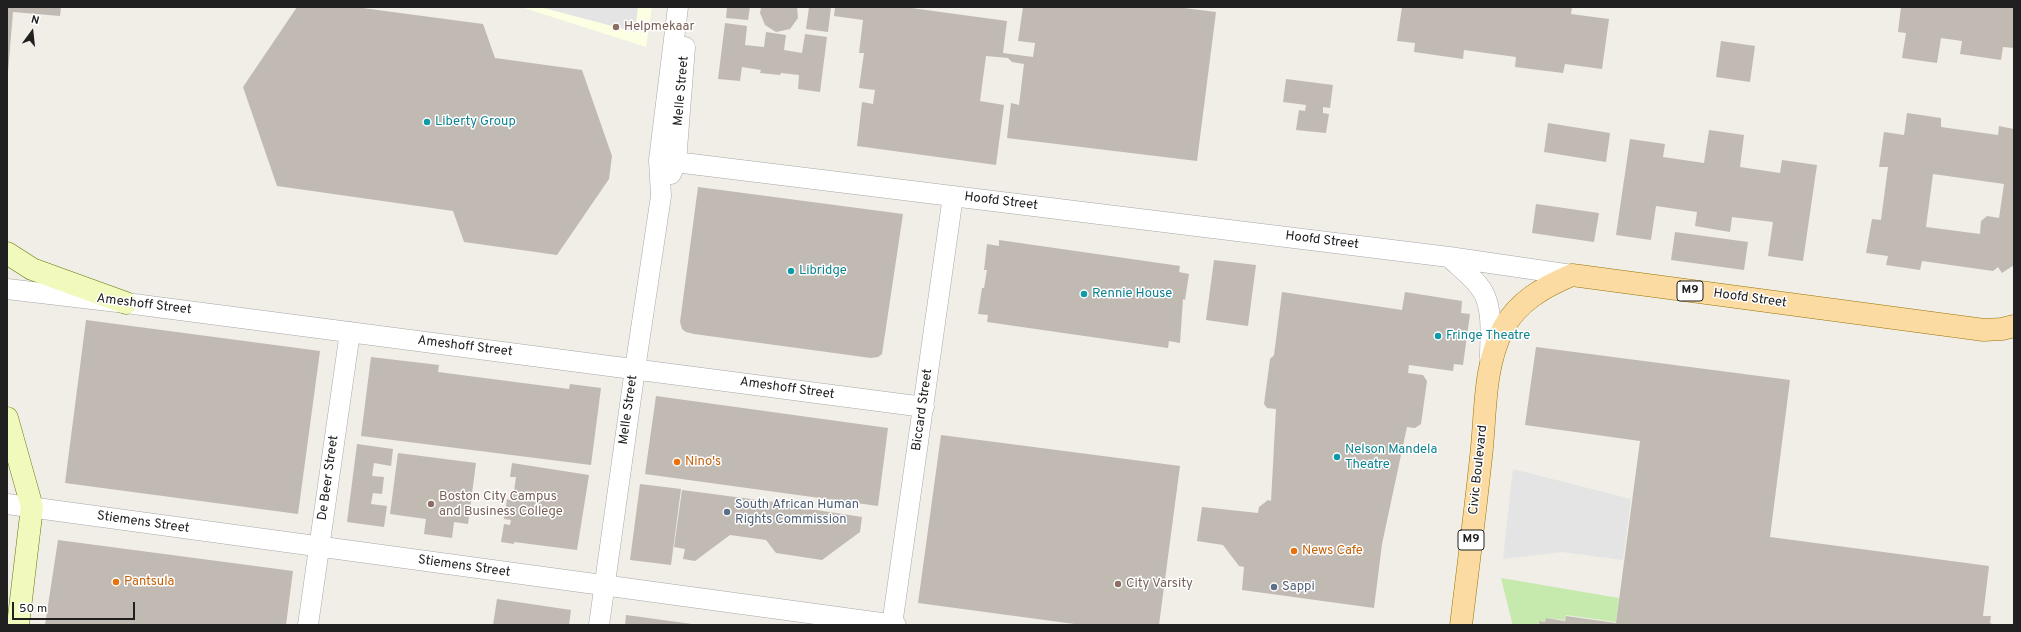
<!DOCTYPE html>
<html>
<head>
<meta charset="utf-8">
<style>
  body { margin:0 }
  #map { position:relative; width:2021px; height:632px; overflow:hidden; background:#f0eee6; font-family:Overpass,sans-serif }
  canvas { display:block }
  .frame { position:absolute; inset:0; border:8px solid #202020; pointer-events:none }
  .north { position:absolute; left:12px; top:12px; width:40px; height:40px; -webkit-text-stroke:3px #fff; paint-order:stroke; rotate:15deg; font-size:11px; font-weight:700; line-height:16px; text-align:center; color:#202020 }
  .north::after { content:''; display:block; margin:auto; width:14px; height:18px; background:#202020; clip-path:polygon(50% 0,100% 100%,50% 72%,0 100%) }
  .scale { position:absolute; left:12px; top:602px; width:123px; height:18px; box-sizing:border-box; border:2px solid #202020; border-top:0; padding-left:5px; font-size:12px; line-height:14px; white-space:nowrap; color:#202020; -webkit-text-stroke:3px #fff; paint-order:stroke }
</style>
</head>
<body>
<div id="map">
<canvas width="2021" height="632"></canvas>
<div class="frame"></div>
<div class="north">N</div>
<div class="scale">50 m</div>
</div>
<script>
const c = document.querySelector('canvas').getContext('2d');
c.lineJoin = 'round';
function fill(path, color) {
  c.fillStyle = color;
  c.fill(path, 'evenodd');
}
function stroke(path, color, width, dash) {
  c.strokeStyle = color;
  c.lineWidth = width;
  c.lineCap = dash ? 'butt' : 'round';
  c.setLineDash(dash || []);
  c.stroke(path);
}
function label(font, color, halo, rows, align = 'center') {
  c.font = font + ' Overpass,sans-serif';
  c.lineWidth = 3;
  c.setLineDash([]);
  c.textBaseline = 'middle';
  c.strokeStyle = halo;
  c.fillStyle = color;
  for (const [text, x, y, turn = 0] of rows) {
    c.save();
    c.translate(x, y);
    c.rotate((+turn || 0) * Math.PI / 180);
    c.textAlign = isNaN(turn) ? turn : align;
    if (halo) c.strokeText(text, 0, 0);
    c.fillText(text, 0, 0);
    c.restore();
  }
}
fill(new Path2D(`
  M521,7h131l-6,40z`), '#fcffe1');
fill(new Path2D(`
  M1501,578l118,20 -3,24 -50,-7 -1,5 -19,-2 -1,4 -6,-1 -1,4h-26v-3z`), '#c6e9ad');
fill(new Path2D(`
  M540,7h98l-3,25z
  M1513,469l118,30 -8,61 -61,-8 -59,7z`), '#e4e4e4');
fill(new Path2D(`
  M7,7h54l-1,9 -47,-4 -5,60z
  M297,7h58l128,17 12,34 87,12 30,86 -3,23 -52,76 -93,-13 -11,-31 -176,-25 -34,-99z
  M727,7h23l-2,13 -22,-2z
  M761,7h36l1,11 -8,11 -14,3 -11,-7 -5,-12z
  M809,7h22l-3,25 -22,-3z
  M835,7h69l103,14 -4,32 30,4 2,-14 -17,-2 5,-34h153l40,5 -19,149 -190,-23 4,-35 8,2 5,-41 -12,-2 -4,-4 -22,-2 -6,45 24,4 -8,60 -139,-19 5,-44 11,2 2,-14 -16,-2 5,-35h-5l4,-33 -29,-4z
  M1402,7h170l-1,7 38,5 -7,50 -37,-5 -2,9 -48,-6 1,-10 -52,-7 -1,9 -49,-7 1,-9 -18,-2z
  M1901,7h113v41l-11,-1 -2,13 -41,-6 2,-13 -21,-3 -4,25 -35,-5 4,-25 -8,-1z
  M725,23l22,3 -2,19 19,2 2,-15 20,3 -2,15 18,3 3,-19 22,3 -7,55 -22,-3 1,-14 -18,-2 -1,2 -20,-2 1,-3 -19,-3 -2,14 -22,-2z
  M1721,41l34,5 -5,36 -34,-5z
  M1286,79l47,6 -3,23 -7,-1v6l6,1 -3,19 -30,-3 3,-20 6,1 1,-6 -23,-3z
  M1907,113l34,5v9l57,8 1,-9 15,3v136l-12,8 -4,-6 -5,4 -71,-10 -2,9 -34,-5 2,-9 -22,-3 6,-34 9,1 7,-53h-9l5,-35 20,3zM1933,174l71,10 -5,34 -12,-2 -6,5 -1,13 -54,-7z
  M1548,123l62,10 -4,29 -62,-10z
  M1709,130l35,5 -4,32 40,6 2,-13 35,5 -14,96 -35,-5 5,-34 -41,-5 -2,15 -35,-6 2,-14 -41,-6 -5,34 -35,-5 14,-96 35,5 -2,13 41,6z
  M698,187l205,27 -21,140 -4,3 -7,1 -177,-24 -8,-2 -4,-3 -2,-7z
  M1536,204l63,9 -5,29 -62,-9z
  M1675,232l73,10 -4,28 -73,-10z
  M999,240l181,26 -1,6 10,2 -4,26 -2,-1 -3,44 -11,-2 -1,7 -181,-26 1,-7 -10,-1 4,-26h2l3,-18h-3l3,-26 12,2z
  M1214,260l42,5 -8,61 -42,-6z
  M1282,292l120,18 3,-18 57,9 -1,12 9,1 -7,51 -9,-1 -1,7 -44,-6 -1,8 15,2 4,6 -6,43 -6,4 -8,-1 -25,117 -8,64 -132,-18 2,-23 -5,-1 -16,-21 -26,-4 5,-34 56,6 1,-6 9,-7 3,1 5,-92 -9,-1 -3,-4 6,-45 4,-4z
  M86,320l234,31 -22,163 -233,-31z
  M1536,347l254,33 -20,157 219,29 -6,50h8l-1,7 4,2h-455v-4l6,1 1,-4 19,3 1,-5 50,7 24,-182 -115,-16z
  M371,357l68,8 -1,7 131,17 1,-5 31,4 -10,77 -230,-29z
  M656,396l232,32 -10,78 -233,-32z
  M941,435l239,31 -21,159h-77l-164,-22z
  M357,444l36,5 -2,17 -17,-3 -2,13 12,1 -2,17 -9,-1 -2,11 16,2 -3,21 -37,-5z
  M398,453l78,10 -8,61 -14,-2 -2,16 -28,-4 2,-15 -36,-5z
  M512,463l77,12 -12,75 -63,-8v2l-13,-2 3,-18 6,1 1,-5 -7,-1 3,-20 3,1 1,-10 3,1 2,-14h-6z
  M640,484l41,5 -10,76 -41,-5z
  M682,490l115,15v2l65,10 -2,15 -38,28 -46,-7 -10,-13 -36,-5 -35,26 -12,-2 2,-10 -11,-2z
  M58,540l235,31 -7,54h-241z
  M497,599l74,11 -2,15h-76z
  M626,615l66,9v1h-67z`), '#c1bab3');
const minor = new Path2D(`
  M659,160l790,97 123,18
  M671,174l5,-12 9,-115
  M1449,257c11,11 30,24 36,39 8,19 5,42 5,62
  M7,289l119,14 798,104
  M7,504l889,121
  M308,625l42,-293
  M599,625l36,-256 26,-173 -2,-36 19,-153
  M892,625l61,-429`);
const secondary = new Path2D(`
  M7,253l25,16 94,34
  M7,418l25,89 -14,118`);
const primary = new Path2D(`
  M1461,625c7,-56 14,-112 20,-168 5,-42 2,-89 22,-128 15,-28 41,-42 69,-54l412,55 18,-1 12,-3`);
stroke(minor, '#a7a7a7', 21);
stroke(secondary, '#627707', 23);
stroke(primary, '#997302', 23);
stroke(minor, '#fff', 20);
stroke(secondary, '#f1f9bc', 22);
stroke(primary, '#fbdba1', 22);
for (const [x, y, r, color] of [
  [616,27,4,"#8d6e63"],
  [427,122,4,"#0f9aa8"],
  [791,271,4,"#0f9aa8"],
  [1084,294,4,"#0f9aa8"],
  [1438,336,4,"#0f9aa8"],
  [1337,457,4,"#0f9aa8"],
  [677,462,4,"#e8710a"],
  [431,504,4,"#8d6e63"],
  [727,512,4,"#5c6f8a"],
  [1294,551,4,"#e8710a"],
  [116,582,4,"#e8710a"],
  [1118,584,4,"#8d6e63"],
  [1274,587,4,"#5c6f8a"]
]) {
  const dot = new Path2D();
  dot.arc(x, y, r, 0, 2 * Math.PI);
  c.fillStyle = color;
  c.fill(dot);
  stroke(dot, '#fff', 1.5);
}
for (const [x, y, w] of [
  [1690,291,26],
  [1471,540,26]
]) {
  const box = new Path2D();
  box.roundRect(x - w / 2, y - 10, w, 20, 3);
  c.fillStyle = '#fff';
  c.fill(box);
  stroke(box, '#202020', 1);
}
label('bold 12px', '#202020', null, [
  ["M9",1690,291],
  ["M9",1471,540]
]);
label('13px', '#785e54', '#fff', [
  ["Helpmekaar",624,27],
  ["Boston City Campus",439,497],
  ["and Business College",439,512],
  ["City Varsity",1126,584]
], 'left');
label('13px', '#202020', '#fff', [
  ["Melle Street",682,91,-85],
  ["Hoofd Street",1001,202,7],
  ["Hoofd Street",1322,241,7],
  ["Hoofd Street",1750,299,8],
  ["Ameshoff Street",144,305,7],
  ["Ameshoff Street",465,347,7],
  ["Ameshoff Street",787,389,8],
  ["Melle Street",629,410,-82],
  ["Biccard Street",923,410,-82],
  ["Civic Boulevard",1479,470,-84],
  ["De Beer Street",329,478,-82],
  ["Stiemens Street",143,523,8],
  ["Stiemens Street",464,567,8]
]);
label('13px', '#0d838f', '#fff', [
  ["Liberty Group",435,122],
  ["Libridge",799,271],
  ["Rennie House",1092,294],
  ["Fringe Theatre",1446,336],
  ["Nelson Mandela",1345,450],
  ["Theatre",1345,465]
], 'left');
label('13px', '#c56008', '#fff', [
  ["Nino's",685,462],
  ["News Cafe",1302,551],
  ["Pantsula",124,582]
], 'left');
label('13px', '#4e5e75', '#fff', [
  ["South African Human",735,505],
  ["Rights Commission",735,520],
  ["Sappi",1282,587]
], 'left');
</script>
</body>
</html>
